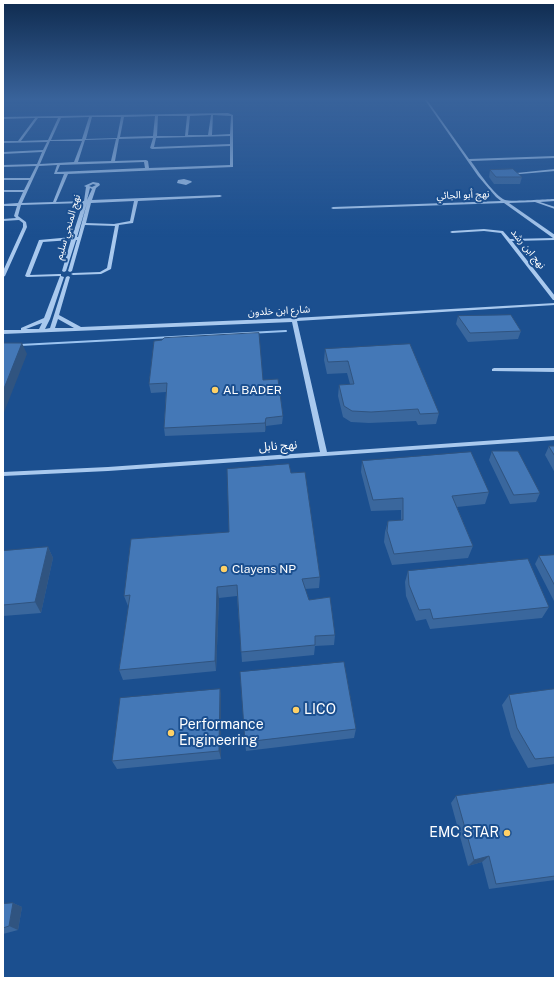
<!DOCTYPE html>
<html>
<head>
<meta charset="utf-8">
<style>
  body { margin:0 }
  #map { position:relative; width:558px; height:981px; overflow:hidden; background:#1b4f8f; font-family:"Public Sans",sans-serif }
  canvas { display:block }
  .frame { position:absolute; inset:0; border:4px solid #fff; pointer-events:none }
</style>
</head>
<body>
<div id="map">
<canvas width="558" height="981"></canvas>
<div class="frame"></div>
</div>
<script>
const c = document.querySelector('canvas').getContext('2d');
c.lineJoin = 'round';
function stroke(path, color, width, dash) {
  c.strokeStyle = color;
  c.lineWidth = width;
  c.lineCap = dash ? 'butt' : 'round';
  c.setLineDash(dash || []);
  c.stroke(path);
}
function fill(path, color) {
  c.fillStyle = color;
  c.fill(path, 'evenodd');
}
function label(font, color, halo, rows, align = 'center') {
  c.font = font + ' "Public Sans","Noto Sans Arabic",sans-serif';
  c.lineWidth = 4;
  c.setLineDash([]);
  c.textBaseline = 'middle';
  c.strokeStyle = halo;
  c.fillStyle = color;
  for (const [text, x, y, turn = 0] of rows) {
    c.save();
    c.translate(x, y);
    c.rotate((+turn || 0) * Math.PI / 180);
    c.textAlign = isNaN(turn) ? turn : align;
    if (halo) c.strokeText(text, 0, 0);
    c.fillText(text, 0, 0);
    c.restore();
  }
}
stroke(new Path2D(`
  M20,345l266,-14`), '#9cc4f0', 2);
fill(new Path2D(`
  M425,100h2l42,59 86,-3v2l-84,3c6,9 24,35 34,39 6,2 41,-1 50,-1v2l-15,1 15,5v2l-20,-7 -26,1 46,32v5l-43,1 43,55v4h-2l-52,-67 -17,-2 -32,2 -2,-1 2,-1 32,-2 19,2 7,8 43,-1 -49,-35 -171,6 -2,-1 2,-1 168,-6 -5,-4 -18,-21z
  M228,113l5,2v52l-165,7 -12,28 28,-1 2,-14 -2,-1 9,-4 6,1 1,2 -4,3 -4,12 128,-5 2,1 -2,1 -82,4 -5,22 -14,2 -8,44 -10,5 -28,1 -2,-1 2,-1 27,-1 7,-4 8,-42 -30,-1 -13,46 -2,1 -2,-1 9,-31h-1l-10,31 -2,1 -2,-1 9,-31 -28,2 -13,33 29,-1h2v2l3,1 -14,42 -5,10 5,-1 16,-51 2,-1 2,1 -11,38 22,12 213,-9 261,-15v2l-258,16 30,131 228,-16v4l-447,31 -105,5v-4l105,-5 212,-15 -28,-130 -289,12v-4h18v-2l23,-10 16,-42 -33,1 -2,-1 14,-36 33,-3 11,-34 -62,2 -3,11 8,6 1,5 -22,49 -2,1v-6l20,-44v-4l-4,-3 -16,1v-2l13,-1 -2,-2 3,-10h-14v-2l15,-1 5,-11h-20v-2h21l5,-10h-26v-2h27l6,-12 -33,1v-2l34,-1 5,-12 -39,2v-2l40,-2 4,-8 -44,1v-2h15l17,-23 -32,1v-2zM211,115l-3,20h-20l2,-19zM213,115l18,1 -1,18 -18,1zM155,116l-2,20 -33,1 4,-20zM158,116h29l-2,20h-28zM89,117l-7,22 -31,1 10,-22zM92,117h29l-4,21 -31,1zM38,118h20l-10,22 -27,1zM230,136v8l-76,3 2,-9zM153,138l-3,10 2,1 78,-3v19l-81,3 -1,-7 -2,-1 -31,1 4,-22zM116,139l-5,22 -33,1 7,-22zM50,141h32l-8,21 -34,2zM144,162l1,6 -88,4 3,-7zM57,165l-3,9h10l-11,28 -31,1 17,-37zM93,184l3,1 -4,2 -3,-1zM90,188l2,1 -5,11zM134,201l-4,20 -16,3 -28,-1 5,-20zM87,203l-9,34h-1zM58,319l16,9h-19zM42,323l-3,6h-13z
  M555,169v2l-46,4 -2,-1z
  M184,179l7,2 1,1 -6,3 -9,-2 1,-3z
  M494,368h61v4l-63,-1v-2z`), '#a9c9ee');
fill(new Path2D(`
  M490,170l32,7 -2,7h-26l-5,-7z
  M458,316l63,15 -3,8 -50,3 -12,-18z
  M154,341l109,39 20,36 -1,8 -16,2 -1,6 -100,4 -1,-8 2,-36 -15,1 -2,-9z
  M325,349l114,64 -3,11 -18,1 -2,-4 -47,2 -18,-1 -8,-5 -5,-21 1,-11 11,-1 -3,-11 -20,1 -3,-14z
  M555,445v28l-10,-18 4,-9h6z
  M492,451l48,42 -4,9 -26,2 -21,-44z
  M362,461l127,31 -4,12 -28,3 16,39 -5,12 -76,7 -8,-23 1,-10 3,-11 13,-1v-10l-30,1 -10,-39z
  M291,473l29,104 -1,11 -14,1 4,11 26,35 -1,10 -19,1 -1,9 -72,7 -5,-66 -18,2 -3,73 -93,9 -4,-10 10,-64h-1l-4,-10 105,-64z
  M48,547l5,11 -12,55 -38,3v-65z
  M555,555v48l-20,-39 4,-8z
  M408,571l141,36 -7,11 -112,11 -4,-10 -10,2 -10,-25 -1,-14z
  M220,689l1,9v61l-104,10 -5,-8z
  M555,689v75l-27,4 -17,-31 -9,-32 7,-10z
  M356,729l-2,9 -108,13 -1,-9z
  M555,783v97l-66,9 -7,-27 -14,4 -17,-63 5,-7z
  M13,903l9,4 -4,23 -15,4v-30z`), '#3a679d');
fill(new Path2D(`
  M22,343l5,11 -24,61v-24z
  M266,418v8l-1,6v-9z
  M48,547l5,11 -12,55 -6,-11z
  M217,587l2,11 -3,73 -1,-10z
  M220,689l1,9v61l-2,-8z
  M489,856l-7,6 -14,4 6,-6z
  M13,903l9,4 -4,23 -9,-4z`), '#305480');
const building = new Path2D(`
  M513,169l9,8h-26l-6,-7z
  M511,315l10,16 -51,2 -12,-17z
  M259,333l4,47 15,-1 5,37 -17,2 -1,5 -101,5 3,-45 -18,1 5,-43 8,-1 2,-2z
  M3,343h19l-19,48z
  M410,344l29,69 -19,1 -2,-5 -47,3 -19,-1 -8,-5 -5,-21 15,-1 -6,-23 -20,1 -3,-13z
  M549,446h6v10z
  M492,451h26l22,42 -26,2z
  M471,452l18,40 -37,4 21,50 -79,8 -7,-23 1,-10 15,-1v-22l-30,2 -11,-39z
  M289,464l2,9 14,-1 15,105 -18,2 7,21 21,-3 5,38 -20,1v9l-74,7 -4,-67 -20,2 -2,74 -96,9 11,-75 -6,1 7,-57 98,-7 -2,-63z
  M48,547l-13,55 -32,3v-54z
  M555,555v31l-16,-30z
  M528,559l21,48 -116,12 -3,-10 -11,1 -10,-25 -1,-14z
  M344,662l12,67 -111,13 -5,-70z
  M220,689l-1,62 -107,10 8,-63z
  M555,689v68l-20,2 -18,-31 -8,-33z
  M555,783v93l-59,8 -7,-28 -15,4 -18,-64z
  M13,903l-4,23 -6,2v-24z`);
fill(building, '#4478b7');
stroke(building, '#305480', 1);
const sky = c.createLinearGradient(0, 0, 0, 237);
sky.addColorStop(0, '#0f2b4f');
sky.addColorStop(0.42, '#39639b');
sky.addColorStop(1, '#39639b00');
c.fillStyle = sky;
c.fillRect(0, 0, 558, 237);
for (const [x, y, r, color] of [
  [215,390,4,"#ffd166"],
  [224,569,4,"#ffd166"],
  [296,710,4,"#ffd166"],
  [171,733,4,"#ffd166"],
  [507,833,4,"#ffd166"]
]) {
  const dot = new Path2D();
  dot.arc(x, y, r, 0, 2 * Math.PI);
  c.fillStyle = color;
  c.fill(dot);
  stroke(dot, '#1b4f8f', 1.5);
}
label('10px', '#fff', '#1b4f8f', [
  ["نهج أبو الجائي",463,195,-2],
  ["نهج المنجي سليم",68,227,-74],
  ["نهج ابن رشد",528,249,51],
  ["شارع ابن خلدون",279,311,-3]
]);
label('12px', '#fff', '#1b4f8f', [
  ["AL BADER",223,390],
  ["Clayens NP",232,569]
], 'left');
label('12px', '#fff', '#1b4f8f', [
  ["نهج نابل",278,446,-4]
]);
label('14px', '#fff', '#1b4f8f', [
  ["LICO",304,710],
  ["Performance",179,725],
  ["Engineering",179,741],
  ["EMC STAR",499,833,"right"]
], 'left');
</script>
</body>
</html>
